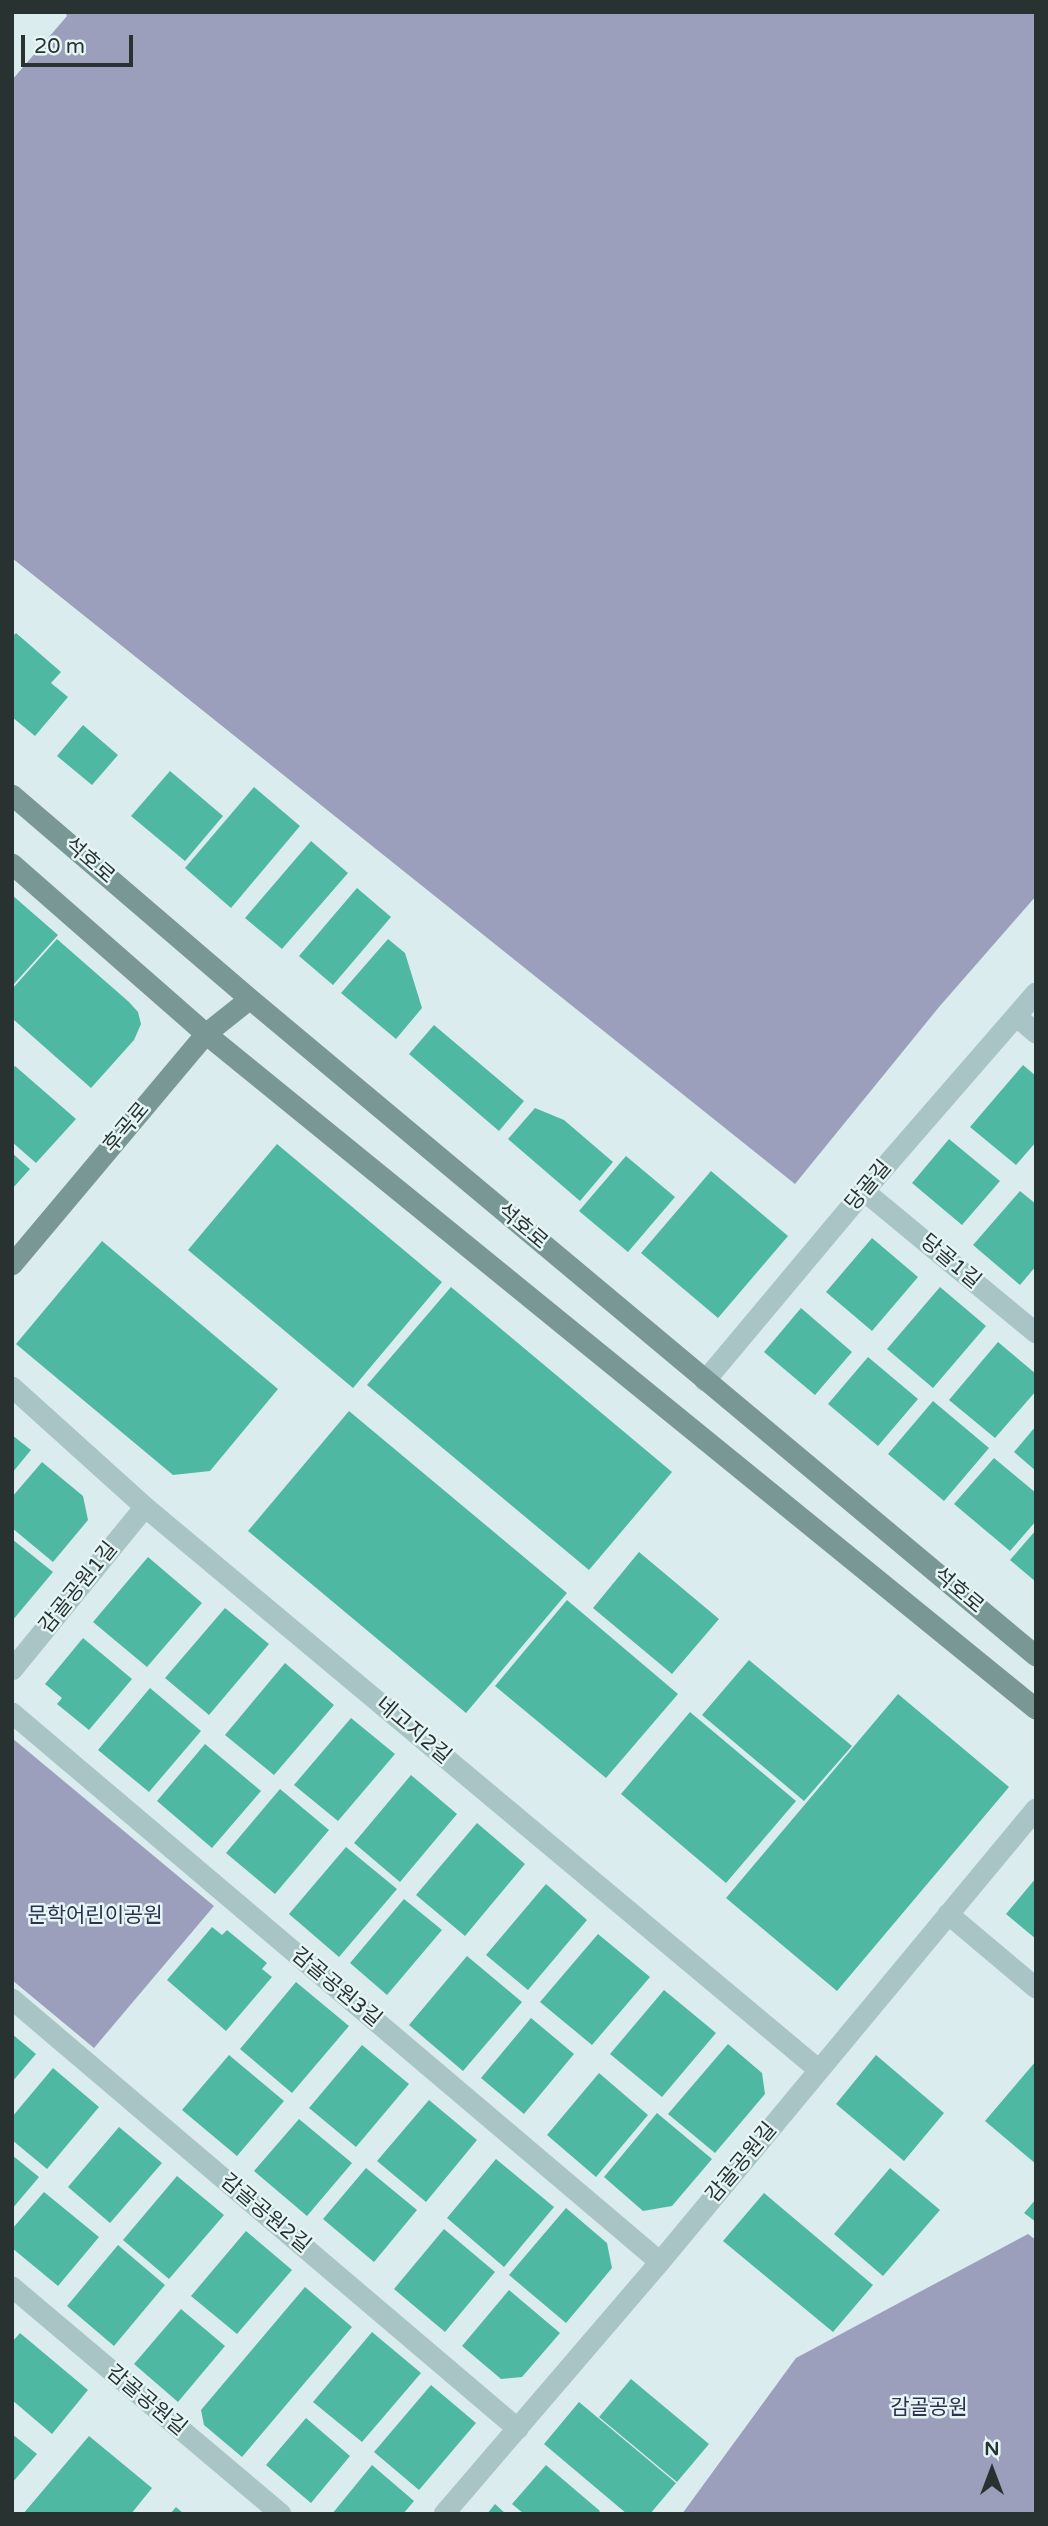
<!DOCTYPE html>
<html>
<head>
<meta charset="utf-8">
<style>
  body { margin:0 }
  #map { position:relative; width:1048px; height:2526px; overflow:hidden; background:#daecee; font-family:"Varela Round",sans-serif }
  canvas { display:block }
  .frame { position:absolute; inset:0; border:14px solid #273231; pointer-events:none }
  .north { position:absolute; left:957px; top:2435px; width:70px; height:70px; -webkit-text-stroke:5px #e6f5f6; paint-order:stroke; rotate:0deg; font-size:19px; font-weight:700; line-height:28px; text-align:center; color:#273231 }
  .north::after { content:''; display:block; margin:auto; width:24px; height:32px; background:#273231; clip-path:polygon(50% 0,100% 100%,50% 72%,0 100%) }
  .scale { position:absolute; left:21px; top:35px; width:112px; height:32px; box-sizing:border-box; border:4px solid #273231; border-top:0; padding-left:9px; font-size:21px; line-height:24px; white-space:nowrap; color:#273231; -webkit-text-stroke:5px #e6f5f6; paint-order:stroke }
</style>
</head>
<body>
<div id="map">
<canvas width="1048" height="2526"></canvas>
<div class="frame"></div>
<div class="north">N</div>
<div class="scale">20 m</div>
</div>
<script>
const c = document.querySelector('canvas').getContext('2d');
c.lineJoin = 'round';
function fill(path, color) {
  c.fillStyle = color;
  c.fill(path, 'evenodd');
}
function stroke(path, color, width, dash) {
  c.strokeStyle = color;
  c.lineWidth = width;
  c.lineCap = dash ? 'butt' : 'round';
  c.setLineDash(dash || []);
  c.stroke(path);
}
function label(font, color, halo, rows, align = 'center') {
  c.font = font + ' "Varela Round","Noto Sans KR",sans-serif';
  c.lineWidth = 5;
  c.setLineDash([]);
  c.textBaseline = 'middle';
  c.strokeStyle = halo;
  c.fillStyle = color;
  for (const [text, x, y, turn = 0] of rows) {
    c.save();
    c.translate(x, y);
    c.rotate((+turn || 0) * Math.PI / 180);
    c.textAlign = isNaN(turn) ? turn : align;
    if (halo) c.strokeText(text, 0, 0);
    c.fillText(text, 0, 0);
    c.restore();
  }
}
fill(new Path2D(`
  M65,12h971v884l-97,111 -144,177 -783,-626v-478l55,-64z
  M12,1738l202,168 -120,142 -82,-68z
  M1028,2234l8,6v274h-354l114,-156z`), '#9c9fbb');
fill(new Path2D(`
  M16,633l45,39 -10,11 17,14 -33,39 -23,-19v-80z
  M83,725l35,30 -26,30 -35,-29z
  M170,771l53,45 -38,45 -54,-45z
  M254,787l46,39 -69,82 -46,-40z
  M311,841l37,32 -66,76 -37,-31z
  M357,888l34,29 -58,68 -34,-29z
  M12,895l46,40 -44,49 -2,-1z
  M57,939l72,63 9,10 3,12 -7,16 -43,48 -77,-68 -2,-31z
  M388,939l17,14 17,55 -26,31 -55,-46z
  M434,1025l90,76 -25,30 -90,-77z
  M1023,1065l13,11v66l-20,23 -46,-38z
  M15,1066l61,53 -40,44 -24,-21v-73z
  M535,1108l29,12 49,42 -33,39 -72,-62z
  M949,1139l51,42 -38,44 -50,-42z
  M277,1144l165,138 -89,106 -165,-138z
  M12,1153l18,16 -18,20z
  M626,1156l49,41 -47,55 -49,-41z
  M711,1171l77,65 -70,82 -77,-65z
  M1020,1191l16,13v62l-16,19 -47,-40z
  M872,1238l46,39 -46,54 -46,-39z
  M102,1241l176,148 -68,82 -37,4 -157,-131z
  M451,1287l221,185 -83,98 -222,-185z
  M940,1287l46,39 -53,62 -46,-39z
  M801,1308l51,44 -37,43 -51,-43z
  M998,1342l38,32v17l-41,47 -46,-38z
  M868,1357l50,42 -40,47 -50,-42z
  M933,1401l56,47 -45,53 -56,-47z
  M349,1411l218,182 -101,120 -218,-182z
  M1036,1426v45l-22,-19z
  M12,1435l19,15 -19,23z
  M994,1458l42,35v28l-26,30 -56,-47z
  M42,1462l41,34 5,24 -35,42 -41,-34v-31z
  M1036,1530v52l-26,-22z
  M12,1539l41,33 -41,49z
  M639,1552l80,67 -47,55 -79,-66z
  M148,1557l54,46 -55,64 -54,-45z
  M567,1600l111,94 -72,84 -111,-92z
  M225,1608l44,36 -60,71 -44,-37z
  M83,1638l49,41 -43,51 -32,-26 5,-6 -17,-14z
  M749,1660l103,86 -48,55 -102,-86z
  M285,1663l49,42 -60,70 -49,-40z
  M150,1688l51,43 -52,61 -51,-42z
  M898,1694l111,93 -172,204 -111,-93z
  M690,1712l106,89 -70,82 -105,-89z
  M351,1718l44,36 -57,67 -44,-36z
  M205,1744l56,47 -49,57 -55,-47z
  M411,1775l46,39 -57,68 -46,-39z
  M280,1789l49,41 -54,64 -49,-41z
  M477,1823l48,41 -60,72 -49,-41z
  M346,1847l51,42 -58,68 -50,-43z
  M1036,1878v61l-30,-25z
  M546,1884l41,36 -59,70 -42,-35z
  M404,1899l38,31 -55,65 -37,-32z
  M212,1927l10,8 5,-5 40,33 -5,6 10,8 -46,54 -59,-51z
  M598,1934l52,43 -58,68 -52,-43z
  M467,1956l55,46 -59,69 -54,-46z
  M296,1982l53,44 -57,67 -52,-44z
  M664,1990l52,43 -54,64 -52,-43z
  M531,2018l43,36 -50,60 -43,-36z
  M12,2034l24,20 -24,28z
  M728,2044l34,29 3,21 -50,59 -47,-39z
  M362,2045l47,39 -53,63 -47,-39z
  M229,2055l55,46 -47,55 -55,-46z
  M876,2055l68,58 -40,48 -68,-57z
  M1036,2061v103l-51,-43z
  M53,2068l46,39 -52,62 -35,-29v-23z
  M599,2073l49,42 -52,62 -49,-42z
  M429,2100l48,40 -51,62 -49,-41z
  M657,2113l55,46 -40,47 -29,5 -39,-34z
  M299,2119l53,44 -45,53 -53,-45z
  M119,2127l43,36 -52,60 -42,-36z
  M12,2155l27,22 -27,32z
  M496,2159l58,48 -50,60 -57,-49z
  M366,2168l51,42 -43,52 -51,-43z
  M890,2168l50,42 -57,66 -49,-42z
  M177,2176l47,39 -55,64 -46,-39z
  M44,2192l55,45 -41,49 -46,-38v-19z
  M764,2193l109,92 -40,47 -110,-91z
  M1036,2199v23l-12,-9z
  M566,2208l41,35 5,25 -46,55 -57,-48z
  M444,2229l51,43 -50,60 -51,-43z
  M246,2231l46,39 -55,64 -46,-38z
  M118,2245l47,40 -51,61 -47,-40z
  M305,2287l47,40 -110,130 -38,-32 -3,-15z
  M509,2290l51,43 -38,44 -21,2 -39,-33z
  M181,2309l44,37 -47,56 -44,-38z
  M372,2332l49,41 -59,69 -49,-40z
  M20,2333l68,57 -36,44 -40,-34v-58z
  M631,2379l78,65 -32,38 -78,-65z
  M431,2385l45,38 -57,67 -45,-38z
  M579,2402l97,81 -26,31h-23l-83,-70z
  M306,2418l44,38 -39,47 -45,-38z
  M12,2434l25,20 -25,29z
  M89,2436l63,52 -21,26h-108z
  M372,2465l42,36 -11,13h-71z
  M546,2465l54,46 -3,3h-73l-12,-10z
  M495,2504l11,10h-19z
  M176,2507l8,7h-14z`), '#4fb8a3');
stroke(new Path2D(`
  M1016,1016l20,17
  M864,1191l172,142
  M705,1381l159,-190 172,-198
  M12,1387l133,120 674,563
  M12,1670l133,-163
  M12,1713l648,549
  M948,1914l88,74
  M12,1999l506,430
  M12,2287l269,227
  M444,2514l216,-252 376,-453`), '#a8c4c4', 21);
stroke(new Path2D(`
  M12,795l238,204 786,657
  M12,864l194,170 830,675
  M12,1265l194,-231 44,-35`), '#799895', 21);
label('21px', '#273231', '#e6f5f6', [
  ["석호로",89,861,41],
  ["후곡로",127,1128,-50],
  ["당골길",869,1186,-50],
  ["석호로",522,1227,40],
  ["당골1길",950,1262,40],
  ["감골공원1길",79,1588,-51],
  ["석호로",958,1591,40],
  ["네고지2길",413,1731,40],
  ["감골공원3길",336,1988,40],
  ["감골공원길",742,2163,-50],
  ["감골공원2길",265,2214,40],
  ["감골공원길",146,2401,40]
]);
label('21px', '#2e304d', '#e6f5f6', [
  ["문학어린이공원",95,1916],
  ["감골공원",929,2408]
]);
</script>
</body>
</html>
